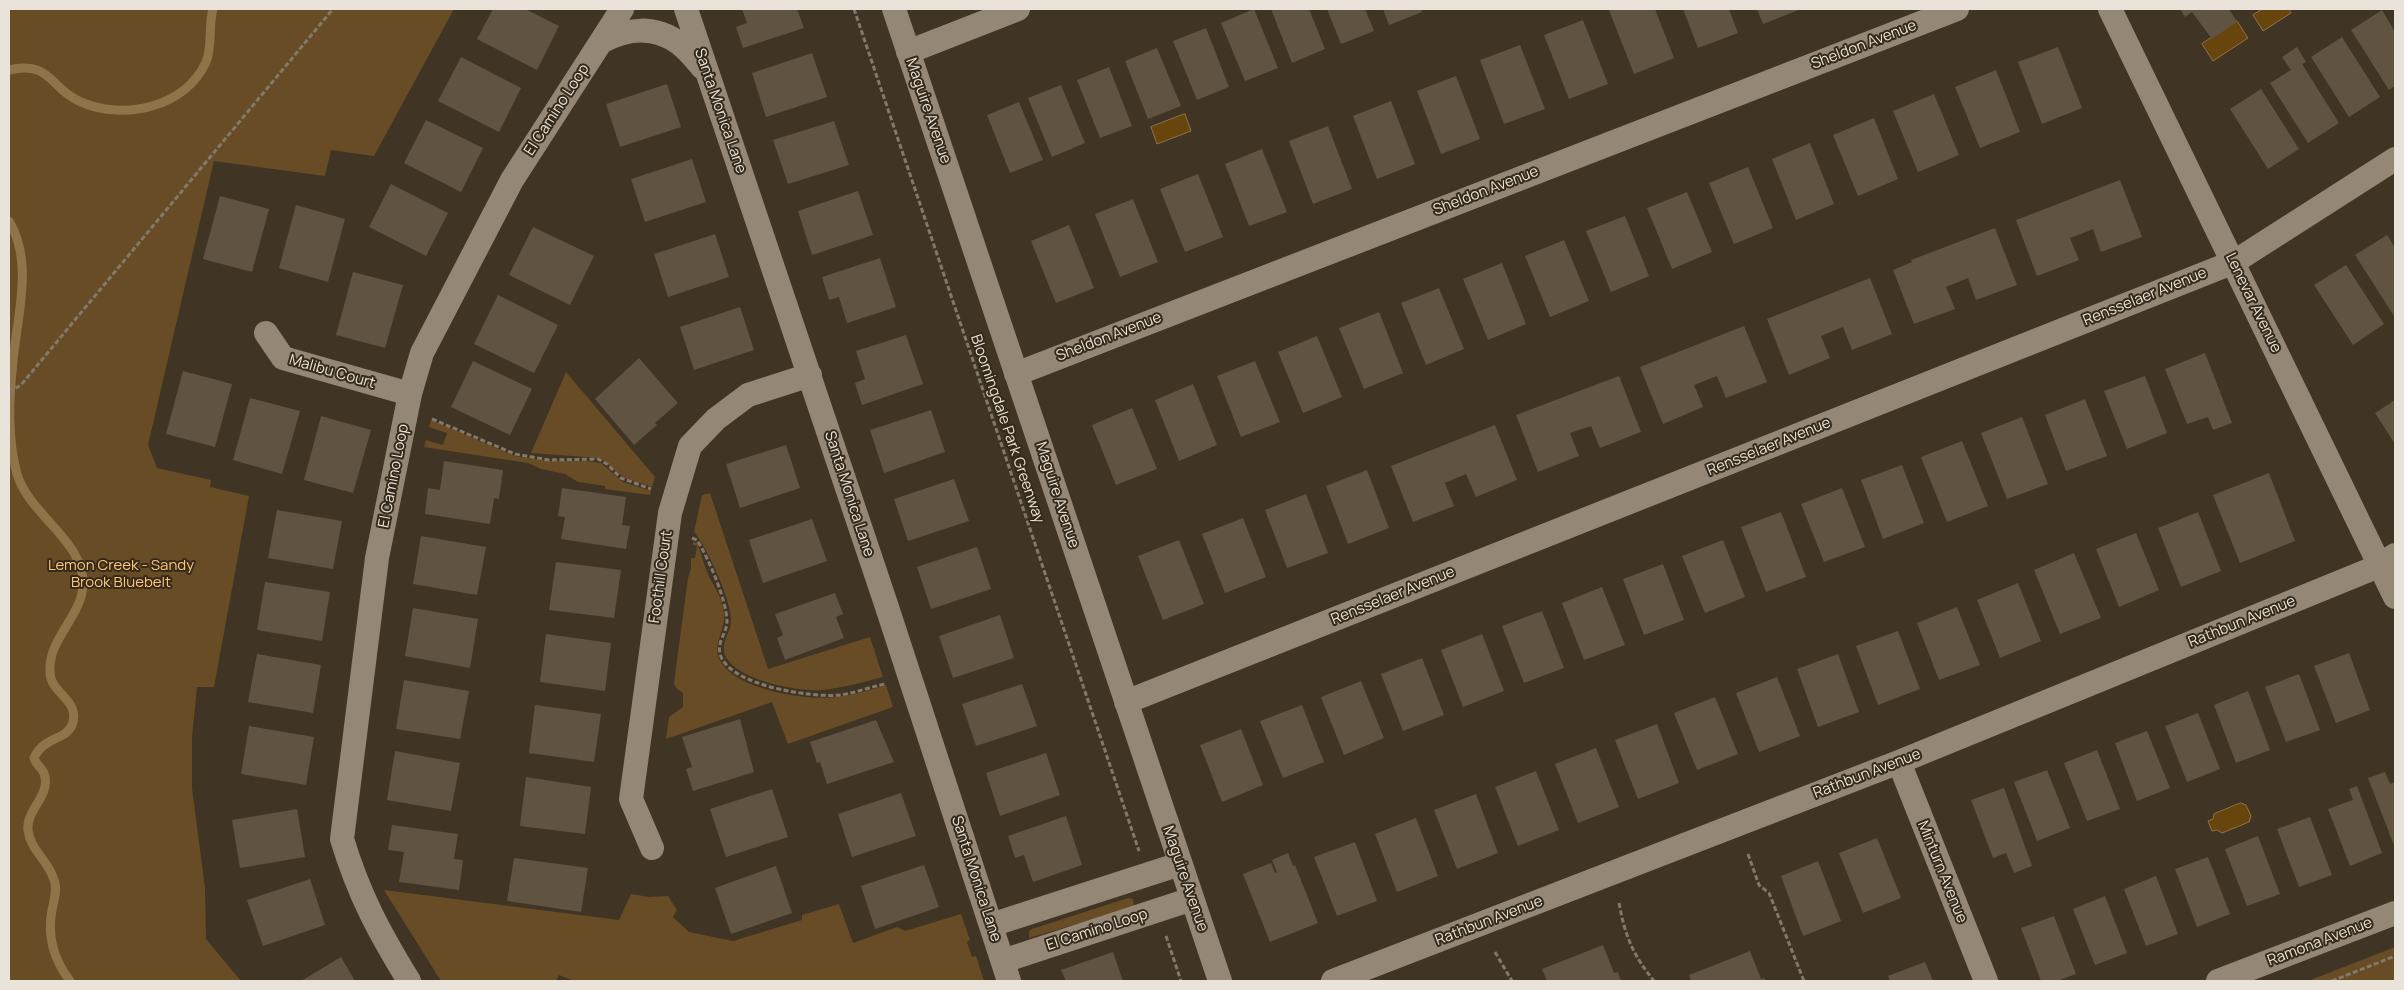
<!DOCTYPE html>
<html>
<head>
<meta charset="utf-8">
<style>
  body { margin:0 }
  #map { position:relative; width:2404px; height:990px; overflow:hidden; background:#403424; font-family:Manrope,sans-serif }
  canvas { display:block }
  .frame { position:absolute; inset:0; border:10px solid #eae3d9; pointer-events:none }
</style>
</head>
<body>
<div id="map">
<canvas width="2404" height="990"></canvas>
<div class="frame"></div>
</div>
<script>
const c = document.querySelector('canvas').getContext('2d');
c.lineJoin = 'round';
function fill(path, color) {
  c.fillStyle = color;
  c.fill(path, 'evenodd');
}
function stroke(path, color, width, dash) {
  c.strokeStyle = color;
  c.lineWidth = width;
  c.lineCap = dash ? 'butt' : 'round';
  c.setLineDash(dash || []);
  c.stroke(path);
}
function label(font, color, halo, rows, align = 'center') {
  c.font = font + ' Manrope,sans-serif';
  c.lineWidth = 4;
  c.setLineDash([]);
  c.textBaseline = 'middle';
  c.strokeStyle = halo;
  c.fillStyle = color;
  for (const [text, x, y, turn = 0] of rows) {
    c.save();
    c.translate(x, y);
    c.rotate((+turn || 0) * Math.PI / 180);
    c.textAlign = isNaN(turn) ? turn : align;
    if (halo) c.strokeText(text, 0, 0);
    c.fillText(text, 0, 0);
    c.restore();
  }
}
fill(new Path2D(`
  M9,9h445l-80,147 -43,-6 -6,26 -111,-15 -66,284 9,23 54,12 -1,7 39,9 -35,191h-17l-5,50v51l13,100 1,51 35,42h-232z
  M566,372l89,105 -3,10 -27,-9 -25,-20 -69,-5z
  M431,420l84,36 34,5h37l15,2 22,19 28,9 -1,4 -45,-6v-3l-27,-4 -13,-8 -24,-5 -13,-6 -104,-16 2,-7 17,5 4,-12 -18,-6z
  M710,493l58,176 102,-32 13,40c-20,5 -40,11 -60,13 -24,2 -92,-10 -99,-38 -2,-12 7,-20 7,-32 0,-20 -24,-73 -37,-88l8,-37z
  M693,542l4,1c4,9 6,19 10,29 6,14 16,25 17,42 2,15 -11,29 -5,44 13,32 88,43 118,39 17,-2 33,-7 49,-12l7,22 -105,37 -16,-42 -106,37 3,-22 14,-10v-14l-7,-5 -2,-5 14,-105 3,-10v-10h4l2,-12 -4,-1z
  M384,890l235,30 12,-26 18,3 19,-1 9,14 -4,7 16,15 44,9 69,-21v-5l37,-11 14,39 44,-16 8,4 56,-17 9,26 -3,2 5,15 4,-1 8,25h-410l-15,-6 -3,6h-115z
  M1128,898l5,1 1,8 -105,31v-7l3,-2z
  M2395,947v34h-87z`), '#674c26');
const water = new Path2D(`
  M2263,9h26l2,4 -28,18 -10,-16z
  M2237,21l11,17 -35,23 -11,-17z
  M1185,114l6,17 -34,13 -6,-17z
  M2241,803l5,2 5,11 -2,6 -27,11 -5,-3 -5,1 -4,-10 5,-2 1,-5z`);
fill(water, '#68450c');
stroke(water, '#8f744a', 1);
stroke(new Path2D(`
  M9,70c42,-10 41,19 72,32 43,19 105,5 125,-40 7,-16 2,-37 7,-53
  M9,221c25,42 8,95 4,140 -4,37 -6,77 4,113 12,41 69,68 66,112 -2,31 -36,54 -33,87 1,21 31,27 22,52 -6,15 -29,12 -38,33 2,8 10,10 11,19 4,20 -19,33 -17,53 2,20 21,31 26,50 4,9 0,20 -2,30 -5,26 2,50 18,71`), '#8f744a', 9);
fill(new Path2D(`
  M493,9h32l34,17 -22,44 -60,-31z
  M742,9h55l7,19 -61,20 -7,-21 11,-4z
  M1254,9l24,59 -33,13 -24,-58z
  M1271,9h38l16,40 -33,14z
  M1327,9h38l9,22 -33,13z
  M1383,9h38l1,3 -33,13z
  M1612,9h43l19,49 -40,16 -25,-64z
  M1683,9h46l9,24 -40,15z
  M1757,9h44l-38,15z
  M2180,9h49l8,13 -25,17 -20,-27 -7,5z
  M2382,10l13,22v54l-6,4 -38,-60z
  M1583,20l25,64 -39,15 -25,-64z
  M1206,28l23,59 -32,13 -24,-59z
  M2342,37l38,60 -31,20 -38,-60z
  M1520,45l25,64 -41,15 -24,-64z
  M2058,47l24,61 -40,16 -24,-62z
  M2297,47l9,15 -4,2 37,59 -31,20 -38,-60 21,-13 -9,-13z
  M1157,48l24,58 -33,13 -23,-58z
  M812,53l15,44 -61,20 -14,-44z
  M461,57l60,31 -22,44 -61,-31z
  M1109,67l23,59 -32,12 -23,-58z
  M1996,70l24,62 -40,16 -25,-61z
  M1456,76l24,63 -39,15 -24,-63z
  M667,84l14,43 -61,20 -14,-43z
  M1061,85l24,58 -33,14 -24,-59z
  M2261,89l38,60 -31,20 -38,-60z
  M1934,94l25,61 -41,17 -25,-61z
  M1391,101l24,63 -38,15 -24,-63z
  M1019,102l24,58 -33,13 -23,-58z
  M1874,118l24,61 -40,17 -25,-61z
  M426,120l57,28 -22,44 -57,-29z
  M834,121l15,44 -61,19 -15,-44z
  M1328,126l24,63 -39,15 -24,-63z
  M1810,143l24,61 -38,16 -24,-61z
  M1262,149l25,63 -38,14 -24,-62z
  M692,159l14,43 -61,20 -14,-43z
  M1748,167l25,61 -39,16 -25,-61z
  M1198,174l25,63 -38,15 -25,-63z
  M2120,180l22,57 -41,15 -8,-23 -12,5 -11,4 9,22 -42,16 -21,-56z
  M391,184l57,29 -22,43 -57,-29z
  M858,191l15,44 -61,20 -14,-44z
  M1687,192l25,60 -40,17 -25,-61z
  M220,196l49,13 -17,63 -49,-13z
  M1133,199l25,63 -38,15 -25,-63z
  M296,205l49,14 -17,63 -49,-14z
  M1625,216l24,60 -38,16 -25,-61z
  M1069,225l25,63 -38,15 -25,-62z
  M533,227l61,29 -24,49 -61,-30z
  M1995,228l22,57 -41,15 -8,-22 -22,9 9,22 -41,15 -21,-54 19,-8 -1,-2z
  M715,234l14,43 -61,20 -14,-43z
  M2387,235l8,13 -1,68 -39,-61z
  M1564,240l25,61 -39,16 -25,-61z
  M880,258l16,49 -49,16 -8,-26 -10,3 -7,-23z
  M1502,263l24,61 -38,16 -25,-61z
  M2346,265l38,59 -31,21 -39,-60z
  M353,272l50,13 -18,63 -49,-13z
  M1870,278l22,56 -40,16 -9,-23 -22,9 9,22 -41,17 -22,-56z
  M1439,288l25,61 -38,16 -25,-62z
  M498,295l60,30 -24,48 -60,-29z
  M740,307l14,43 -60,20 -14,-43z
  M1379,312l24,61 -39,16 -25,-61z
  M1744,326l23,56 -41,16 -9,-22 -23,9 9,22 -40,17 -23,-57z
  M906,335l17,49 -61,21 -7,-22 10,-4 -9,-28z
  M1317,336l25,61 -39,16 -25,-61z
  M2205,353l27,70 -19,7 -5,-13 -21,7 -22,-55z
  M639,358l39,45 -23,20 2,2 -23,20 -39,-46z
  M473,361l59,28 -22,46 -59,-28z
  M1255,361l25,61 -39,15 -24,-61z
  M183,371l49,13 -17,63 -49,-13z
  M1619,376l22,56 -41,16 -9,-22 -21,7 9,23 -41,16 -22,-57z
  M2145,376l22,57 -40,16 -23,-58z
  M1193,384l24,61 -38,16 -24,-61z
  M250,398l50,13 -18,63 -49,-14z
  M2085,399l22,57 -41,15 -21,-56z
  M2395,400v44l-20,-31z
  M1132,408l25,61 -41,16 -24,-60z
  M931,410l14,42 -61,21 -14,-43z
  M321,416l50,14 -18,63 -49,-13z
  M2022,417l26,67 -41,15 -26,-66z
  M1495,425l22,55 -41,17 -10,-23 -21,9 9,23 -41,16 -22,-56z
  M1962,441l26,65 -41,16 -26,-65z
  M786,445l14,43 -60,20 -14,-44z
  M444,461l59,9 -4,29 -5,-1 -4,26 -65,-10 3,-26 12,2z
  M1902,465l22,58 -41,16 -22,-59z
  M1367,470l22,58 -41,16 -22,-58z
  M2269,473l26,68 -55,22 -27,-68z
  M954,479l15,42 -61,20 -14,-42z
  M562,488l64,9 -4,28 8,1 -4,23 -65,-10 4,-22 -7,-1z
  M1842,488l23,59 -41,15 -23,-58z
  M1306,494l22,59 -41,15 -22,-58z
  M277,510l65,11 -9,48 -65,-11z
  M1781,512l25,65 -40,15 -25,-65z
  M2198,512l23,59 -40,16 -23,-59z
  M1243,518l23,59 -41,16 -23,-59z
  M812,519l15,42 -64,22 -14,-43z
  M2136,533l23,57 -40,17 -23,-58z
  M421,536l65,11 -9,48 -64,-11z
  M1179,540l25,64 -41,16 -25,-64z
  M1723,540l22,57 -40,16 -23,-57z
  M977,547l14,42 -60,20 -14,-42z
  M2074,553l27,65 -41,16 -26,-64z
  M556,562l65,8 -7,48 -65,-8z
  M1663,564l21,56 -40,15 -21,-56z
  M265,582l65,10 -8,49 -65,-11z
  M2018,583l23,58 -41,17 -23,-58z
  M1602,587l23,58 -41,15 -22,-57z
  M835,593l8,21 -7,3 8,21 -59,22 -8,-22 6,-3 -8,-21z
  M1957,607l23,58 -41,15 -22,-57z
  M413,608l65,11 -8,49 -65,-12z
  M1542,611l22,57 -40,15 -22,-57z
  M1000,615l14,43 -61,20 -14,-42z
  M1898,631l22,58 -42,16 -22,-59z
  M546,634l65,9 -6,48 -65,-9z
  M1482,634l22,57 -41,16 -22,-57z
  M2349,653l21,57 -34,13 -22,-57z
  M257,654l64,11 -8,48 -65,-11z
  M1838,654l21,58 -41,15 -21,-58z
  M1422,658l22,57 -41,16 -22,-57z
  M2299,674l21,56 -34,12 -21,-55z
  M1777,677l23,59 -41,16 -23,-59z
  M404,680l65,11 -9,48 -64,-10z
  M1361,681l23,57 -40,17 -23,-58z
  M1022,684l15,42 -61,20 -14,-42z
  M2248,691l22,59 -34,13 -22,-58z
  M1715,697l23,57 -41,16 -23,-57z
  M535,705l66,9 -7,48 -65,-9z
  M1302,705l22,57 -41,16 -23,-57z
  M2198,713l22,56 -33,13 -22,-56z
  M740,719l14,53 -61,19 -7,-22 6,-2 -10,-30z
  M876,720l18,42 -67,22 -7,-22 -3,1 -7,-21z
  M1657,724l22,59 -41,16 -23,-59z
  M249,726l65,11 -8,48 -65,-11z
  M1241,729l22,56 -41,17 -22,-57z
  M2147,731l23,57 -33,13 -22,-58z
  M1596,748l23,59 -41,16 -23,-59z
  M2097,750l23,59 -33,12 -23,-58z
  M395,751l65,12 -9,48 -64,-11z
  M1046,753l14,42 -60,21 -14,-43z
  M2047,770l23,58 -33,13 -23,-59z
  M1536,771l23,59 -41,16 -23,-59z
  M2385,772l5,12 5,-2v66l-27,-70z
  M526,777l65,10 -6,47 -65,-8z
  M2357,786l25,67 -32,13 -22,-57 25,-9 -4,-11z
  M2004,788l28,78 -18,7 -8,-20 -13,5 -22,-58z
  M772,789l16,48 -62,20 -16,-48z
  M901,793l15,43 -64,21 -14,-43z
  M1476,794l22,59 -41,16 -23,-59z
  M297,809l8,48 -65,11 -8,-48z
  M1066,816l16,49 -49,17 -9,-27 -9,3 -7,-22z
  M2310,817l22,58 -33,12 -22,-58z
  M1416,818l22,58 -41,16 -22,-58z
  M392,825l66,9 -4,25 9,1 -4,30 -60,-8 5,-30 -16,-2z
  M2258,836l22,58 -33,12 -22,-57z
  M1877,838l24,60 -38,15 -24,-60z
  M1355,842l22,59 -40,15 -23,-59z
  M1288,853l5,13 2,-1 23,58 -48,19 -27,-68 28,-11 4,10 2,-1 -5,-12z
  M2208,857l22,57 -33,13 -22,-58z
  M514,858l74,10 -7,44 -74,-11z
  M1818,861l23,60 -38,15 -22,-60z
  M924,865l15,42 -64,22 -14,-43z
  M776,866l16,47 -61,21 -16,-46z
  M2156,876l22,58 -32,12 -22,-57z
  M310,879l15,46 -62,21 -16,-46z
  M2105,896l22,57 -32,12 -22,-56z
  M2054,916l22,58 -19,7h-16l-20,-53z
  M1603,945l11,28 4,-1 3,9h-74l-5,-12z
  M1750,951l11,28 3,-1 2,3h-75l-2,-6z
  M1113,952l10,29h-57l-5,-11z
  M341,957l14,24h-54z
  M1925,962l8,19h-43l-2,-5z`), '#605342');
stroke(new Path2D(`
  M854,9l285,842
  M9,392l12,-7 312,-376
  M432,419l83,35 34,6 49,-1 9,5 14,14 30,11
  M692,538l5,2c12,19 29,59 30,81 0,12 -10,20 -7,33 9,32 93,44 120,41 15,-2 30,-8 45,-11
  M1748,854l11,31 10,8 35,88
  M1619,903c6,33 14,52 35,78
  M1166,936l15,45
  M1495,952l17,29
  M2332,981l63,-25`), '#83796b', 3, [5, 2.5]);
stroke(new Path2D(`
  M686,9l199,592 124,380
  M894,9l326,972
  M2110,9l285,588
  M601,42c26,-14 54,-17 79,2 8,6 15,15 22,23
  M908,52l110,-43
  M266,333l17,25 127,36
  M1016,374l941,-365
  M1126,702l1108,-440 161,-103
  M1899,762l87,219
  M652,848l-21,-49 39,-286 20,-67 26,-27 32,-24 62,-20
  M991,925l189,-61
  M1003,961l189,-62
  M409,981c-30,-49 -50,-86 -67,-142l35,-281 33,-164 12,-41 90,-173 110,-171
  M1333,981l566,-219 480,-196 16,-11
  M2218,981l177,-68`), '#958775', 24);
label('15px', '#eae3d9', '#352a1a', [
  ["Sheldon Avenue",1864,45,-21],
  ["El Camino Loop",557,110,-57],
  ["Santa Monica Lane",720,111,71],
  ["Maguire Avenue",928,111,71],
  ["Sheldon Avenue",1486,191,-21],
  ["Rensselaer Avenue",2145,297,-22],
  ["Lenevar Avenue",2253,303,64],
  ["Sheldon Avenue",1109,337,-21],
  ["Malibu Court",332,372,16],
  ["Bloomingdale Park Greenway",1007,429,71],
  ["Rensselaer Avenue",1769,447,-22],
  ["El Camino Loop",394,476,-79],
  ["Santa Monica Lane",849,494,72],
  ["Maguire Avenue",1057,495,72],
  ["Foothill Court",661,577,-82],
  ["Rensselaer Avenue",1393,596,-22],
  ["Rathbun Avenue",2242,622,-22],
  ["Rathbun Avenue",1867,774,-21],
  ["Minturn Avenue",1942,872,68],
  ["Santa Monica Lane",976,879,72],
  ["Maguire Avenue",1185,879,71],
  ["Rathbun Avenue",1489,921,-21],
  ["El Camino Loop",1097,930,-18],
  ["Ramona Avenue",2320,942,-21]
]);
label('15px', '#fec77b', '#352a1a', [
  ["Lemon Creek - Sandy",121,566],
  ["Brook Bluebelt",121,583]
]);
</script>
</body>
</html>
